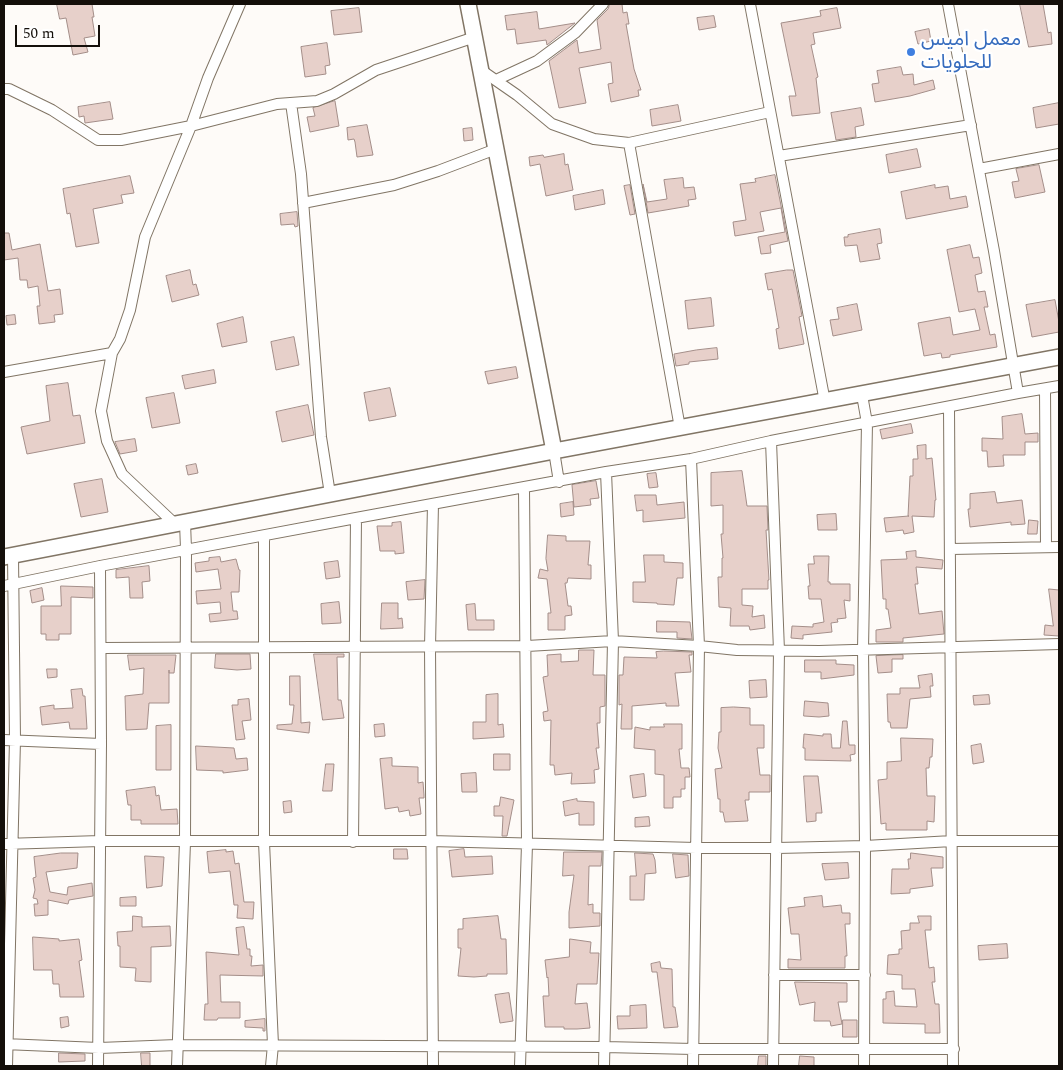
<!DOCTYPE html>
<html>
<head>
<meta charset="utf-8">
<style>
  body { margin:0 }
  #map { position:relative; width:1063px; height:1070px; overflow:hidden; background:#fefbf8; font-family:Spectral,serif }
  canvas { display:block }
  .frame { position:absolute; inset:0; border:5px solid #140f0a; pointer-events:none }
  .scale { position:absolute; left:15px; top:25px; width:85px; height:22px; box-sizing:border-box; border:2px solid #140f0a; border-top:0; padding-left:6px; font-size:15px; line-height:18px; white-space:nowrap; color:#140f0a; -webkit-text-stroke:4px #fff; paint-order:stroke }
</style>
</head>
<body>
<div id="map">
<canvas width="1063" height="1070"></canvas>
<div class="frame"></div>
<div class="scale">50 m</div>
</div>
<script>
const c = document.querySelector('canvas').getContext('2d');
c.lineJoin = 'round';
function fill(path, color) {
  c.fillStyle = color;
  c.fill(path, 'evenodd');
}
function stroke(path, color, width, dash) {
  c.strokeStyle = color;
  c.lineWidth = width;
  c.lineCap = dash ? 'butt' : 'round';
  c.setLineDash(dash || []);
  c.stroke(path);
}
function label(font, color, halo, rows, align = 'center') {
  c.font = font + ' Spectral,"Noto Sans Arabic",serif';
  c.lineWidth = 4.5;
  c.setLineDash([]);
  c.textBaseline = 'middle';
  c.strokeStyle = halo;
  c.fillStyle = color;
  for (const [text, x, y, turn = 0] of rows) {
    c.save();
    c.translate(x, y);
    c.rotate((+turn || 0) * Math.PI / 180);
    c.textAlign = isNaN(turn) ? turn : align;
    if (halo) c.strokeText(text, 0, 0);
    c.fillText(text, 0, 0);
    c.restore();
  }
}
const building = new Path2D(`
  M57,4h35l2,13h-2l3,19 -11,2 4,14 -15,3 -7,-37 -6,1z
  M610,4h12l1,9 4,-1 2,12h-3l8,45 7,21h-3l1,6 -28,6 -3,-18 5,-1 -2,-21 -32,6 7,35 -27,5 -10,-47 28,-21 2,13 22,-4 -4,-29 11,-11z
  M1020,4h23l5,29 3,-1 1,12 -23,3z
  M359,8l3,24 -28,3 -3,-24z
  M837,8l4,20 -28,5 2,11 -4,1 7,32 -2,1 4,35 -28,3 -3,-20h7l-15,-73 40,-7 -1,-5z
  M537,12l2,17 36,-6 -28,22 -1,-5 -29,4 -2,-15 -8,1 -2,-14z
  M714,16l2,11 -17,3 -2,-12z
  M929,29l2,12 -13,3 -3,-12z
  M327,43l3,22 -5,1 1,8 -21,3 -4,-30z
  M901,67l2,8 10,-1 1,11 19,-5 2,9 -25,7 -35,6 -3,-18 7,-1 -2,-12z
  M335,101l4,25 -29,6 -3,-15 8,-1 -2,-8z
  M110,102l3,17 -28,4 -1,-7 -5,1 -1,-10z
  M1059,103v21l-23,4 -3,-20z
  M678,105l3,16 -29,5 -2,-16z
  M861,108l3,17 -9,2 1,10 -20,3 -5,-27z
  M367,125l6,30 -16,2 -2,-15 -1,-3 -6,1 -1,-12z
  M472,128l1,12 -9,1 -1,-12z
  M917,149l4,18 -32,6 -3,-18z
  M564,154l1,11 3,-1 5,26 -27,6 -6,-32 -10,2 -1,-9 14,-2 1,2z
  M1039,165l6,27 -30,6 -3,-16 7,-1 -3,-12z
  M775,175l13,66 -18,4 1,8 -10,1 -3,-17 27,-5 -4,-24 -21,4 4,19 -29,5 -2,-14 13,-2 -6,-36 16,-2 -1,-3z
  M130,176l4,17 -13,2 2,8 -30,6 6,34 -23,4 -6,-34 -3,1 -4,-25z
  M683,178l1,10 10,-1 2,12 -8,1 1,6 -41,7 -5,-29 4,18 20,-3 -3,-19z
  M630,185l5,29 -5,1 -6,-29z
  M935,185v3l13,-2 2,13 16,-3 2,11 -62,12 -5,-27z
  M603,190l2,14 -30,6 -2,-14z
  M297,212l1,14 -3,1 -1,-3 -13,1 -1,-11z
  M880,229l2,14 -5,1 3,15 -20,3 -3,-17 -12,1 -1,-9h4v-2z
  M4,233h5l3,17 28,-6 8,47 12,-2 3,25 -9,1 1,7 -16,2 -2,-18h3l-2,-20 -10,2 -1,-8h-7l-2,-22 -14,2z
  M970,245l3,13 6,-1 3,16 -7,2 3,17 7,-1 3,16h-4l6,28 5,-1 2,13 -47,8v2l-8,1 -1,-5 -17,3 -6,-33 32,-6 3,18 27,-5 -5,-21 -16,3 -12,-62z
  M190,270l3,15 3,-1 3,11 -27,7 -6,-26z
  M787,270h6l9,46 -3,1 5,27 -25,5 -3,-20 3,-1 -7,-39 -4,1 -3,-16z
  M711,298l3,28 -26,3 -3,-28z
  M1055,300l4,22v10l-27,5 -6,-32z
  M857,304l5,26 -29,6 -3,-16 9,-1 -2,-11z
  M15,315l1,9 -9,1 -1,-9z
  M243,317l4,25 -25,5 -5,-23z
  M294,337l5,28 -23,5 -5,-28z
  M717,348l1,11 -29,3v2l-13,2 -2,-12 22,-4z
  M516,367l2,11 -30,6 -3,-12z
  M214,370l2,13 -31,6 -3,-13z
  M68,383l5,33 7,-1 5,28 -58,11 -6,-27 29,-6 -4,-35z
  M390,388l6,28 -27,5 -5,-28z
  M174,393l6,30 -28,5 -6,-30z
  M308,405l6,30 -32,7 -6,-30z
  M1022,414l3,20 13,-1v9h-13v13h-22l1,11 -16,1 -1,-16h-5v-13l21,1 -1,-22z
  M911,424l2,9 -31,6 -2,-9z
  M135,439l2,12 -17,3 -5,-12z
  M926,445v14l6,-1 4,42h-1l-1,17 -22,-1 2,16 -10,2 -1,-4 -17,2 -2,-14 25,-2h-1l2,-40h3v-17h5l-1,-13z
  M196,464l2,9 -10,2 -2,-9z
  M742,471l5,35h20l1,24h-2l3,50h-1v9h-26v16l11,1 -1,11 12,-2 1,13 -15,2 -1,-4h-19l1,-18 -12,-1 -1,-30h4v-19h1l-2,-24h2v-29l-12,1v-33z
  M656,473l2,14 -9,1 -2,-14z
  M102,479l6,33 -27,5 -7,-33z
  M596,481l3,17 -9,1 1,6 -17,2 -2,-22z
  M995,492l2,11 25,-3 3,24 -14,1v-3l-41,5 -2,-18h2v-15z
  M635,495h21l1,10 27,-3 1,16 -42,4v-12l-6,1z
  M573,502l1,13 -13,2 -1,-13z
  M836,514l1,16h-19l-1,-15z
  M1029,520l9,1 -1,13h-9z
  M401,522l3,31 -9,1v-3h-15l-3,-25h15v-3z
  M548,535l18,1v5h24l-2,24h3v14l-23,-1 -1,5h-2l3,23h3l1,9 -7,1v14h-17v-17h3l-4,-34 -9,-1 2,-9 8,2 -2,-12z
  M916,551v6l27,3 -1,9 -26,-2 2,17h-3l4,30 23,-3 2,23 -41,4v4h-27v-12l15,-2 -3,-19h-2v-10h-3l-2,-39 26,-1 -1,-7z
  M644,555h20v7l19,1v15h-6l-3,27 -17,-1v-1l-24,-1v-20h12z
  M814,556h15l-1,26h2v2h20v17l-6,-1 2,18 -9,1 1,3 -7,1 1,9 -29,3v4l-12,-1 1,-12 21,1v-3l11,-2 -3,-23h-12l-1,-13h2l-2,-22h6z
  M220,557l1,5 15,-3 3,11h1l-1,22h-8l2,19h4l1,8 -28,3 -1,-8 12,-1 -1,-11 -23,2 -1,-13 25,-2 -3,-20 -22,3 -1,-9 14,-2v-3z
  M338,561l2,16 -14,2 -2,-16z
  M149,566l1,15 -8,1 1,16h-13l-1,-21 -13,1v-8z
  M425,580l-1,19 -16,1 -2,-18z
  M61,586l32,1v11l-22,-1v37h-12v6h-13v-6h-5v-28h20z
  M42,588l2,12 -12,3 -2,-12z
  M1049,589l10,1v46l-15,-1 1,-10 8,1z
  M339,602l2,21 -19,1 -1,-20z
  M382,603h16v16l4,-1 1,10 -22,1z
  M475,604l1,16h18v10h-26l-2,-25z
  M657,621l33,1 2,17 -15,-1v-6h-20z
  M579,650h15l-1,25h12v31l-5,1v16h-3l2,25h-3l3,21 -5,1 1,13 -24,1 1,-11 -17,2 -1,-10h-4l1,-45 -7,1 -1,-9 5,-1 -5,-34 5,-1 -1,-21 14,-1v8l17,-1z
  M664,651l28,1v3h-3l2,17 -16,1 4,33h-13v-3l-34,3v23h-11l1,-25 -3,1v-30h4l1,-18 33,1 -1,-6z
  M216,654h34l1,15 -14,1 -22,-2z
  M314,654h30v3h-7l1,43h3l3,18 -21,2z
  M128,655h48l-2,18h-5v-3v33h-20l-2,26 -21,1 -1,-34 18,-2 1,-26 -14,2z
  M903,655v4h-11v13l-14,1 -2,-17z
  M805,660h31v4l18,1v10l-33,4v-7h-16z
  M47,669h10v8l-9,1z
  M932,674l1,12h-3l1,11 -21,2 -3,29h-16l-1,-6h-2l-1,-28h13v-6h20l-2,-12z
  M290,676h10l1,47 9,-1 -1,11 -32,-4v-4l15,-1 2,-19h-4z
  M766,680l1,17 -17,1 -1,-17z
  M82,689l1,7h2l2,33h-17l-1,-7 -27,3 -2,-18 14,-2v4l19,-1 -2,-18z
  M498,694v31l5,-1 1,13 -31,2v-17h13v-27z
  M989,695l1,9 -16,1 -1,-9z
  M249,699l2,21 -9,1 3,18 -9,1 -4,-35h6v-5z
  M805,701l23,2 1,13 -10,1 -15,-1z
  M734,707l16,1v17h14v23h-7l3,27h10v17h-21v8h-4l3,21 -23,1 -2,-10h-3v-13h-2l-3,-30 7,-1 -4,-20 1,-16h2v-24z
  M843,721h4l2,24h6v9l-5,1 1,6 -46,-1v-12h-2l1,-14 19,2v-2h8l1,14h8z
  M384,724l1,12 -10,1 -1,-12z
  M664,724h18v25h-3l2,19h8l1,9h-5v12h-4v8h-8v11h-9v-33l-9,-1v-24l-21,-2 1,-21 15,3v-3h14z
  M171,725v45h-15v-44z
  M901,738l32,1 -1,18h-2l-1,11h-3l1,28h8l-1,26 -7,-1v9h-41v-7l-5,1 -3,-44 9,-1v-17l14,-1z
  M981,744l3,18 -11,2 -2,-18z
  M196,746l38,2 2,11 11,-1 1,12 -25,3v-2l-26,-1z
  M494,754h16v16h-16z
  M392,758v8l26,1v16l5,-1 1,13v3h-5l2,16 -11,2 -1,-6 -10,2 -1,-5 -13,2 -5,-50z
  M326,764h8l-2,27h-9z
  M476,773l1,19h-15l-1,-18z
  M644,774l2,22 -13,2 -3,-22z
  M804,776h14l4,37h-6v8l-9,1z
  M155,787l1,9 3,-1 2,15 16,-1 1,15h-37v-4h-10v-15h-3l-2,-14z
  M501,797l13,3 -7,36h-5l1,-20h-9v-10h5z
  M577,799v2l17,1v23h-15v-12l-14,3 -2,-14z
  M291,801l1,11 -8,1 -1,-11z
  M649,817l1,9 -15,1v-9z
  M394,849h13l1,10h-14z
  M464,849l1,8 27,-1 1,18 -41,3 -3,-26z
  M226,850v2l7,-1 2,13 4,-1 5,39h10l-1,17 -16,-1 1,-13h-4l-4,-34 -21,2 -2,-21z
  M564,852h38l-1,14h-12l-1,39 5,-1v9h7v13l-31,2v-16l5,-37 -11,1z
  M61,853h17l-1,15 -31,4 4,20 17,3 1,-8 24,-4 1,13 -24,4 -1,4 -20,-4v15l-13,1 -1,-12h4l-1,-5 -4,-1 2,-8 -2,-12 3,-1 -2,-20z
  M635,853l18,1 2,6 1,13 -11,1 -1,26h-14v-24h6z
  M911,853l32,4v11h-12l2,18 -23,3v4l-19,1 1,-25h17l-1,-10h2z
  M673,854l15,1 1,21 -13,2z
  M145,856l19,1 -2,29 -15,2z
  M848,863l1,15 -24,2 -3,-16z
  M822,896l1,11 18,-2 1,8h8v11h-5l2,32h-2v12h-57v-9l13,1 -2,-26h-8l-3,-26 17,-2 -1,-8z
  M136,897v9h-16v-8z
  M133,916l9,1v10l28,-1 1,20 -20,1v35l-16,-1 1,-13 -16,-1v-21h-2l-1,-14 15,-1z
  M498,916l3,23h5l1,35h-20v2l-13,1 -16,-1 3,-28h-3v-19h5v-10z
  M918,916h13v14h-6l4,38 5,-1 1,15h-3l3,22h4l1,29h-15v-9l-42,-1v-24h3v-7l8,-1 1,15 22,1 -2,-18h-13v-14l-15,-1 1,-19 11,-1v-5h3l-1,-18 9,-1v-7h9z
  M244,927l3,22h3v7h2l-1,10 12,-1v11l-43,-1 1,27h19v16h-22l-1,2h-13l1,-16h3l-2,-52 33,3 -3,-27z
  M33,937l26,2v2l20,-2 3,21 -3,1 5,36h-24l-1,-13h-6l-1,-14h-18z
  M570,939l21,3 -1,11h9l-2,31h-20l-2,20 12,-1 3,25 -13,1h-13v-2h-19l-2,-31h6l-1,-19 -1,1 -2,-18 24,-3z
  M1007,944l1,14 -29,2 -1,-14z
  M660,962l1,6 11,1 1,38h2l3,20 -14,1 -7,-56h-5l-1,-8z
  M795,982l52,1v19h-9l4,22 -11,2 -1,-5h-16l1,-19 -15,3z
  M509,993l4,28 -13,2 -5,-28z
  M646,1005l1,23 -29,1 -1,-13h13v-10z
  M68,1017l1,9 -8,2 -1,-10z
  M265,1019v12h-2v-3l-18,-1v-6z
  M843,1020h14v17h-14z
  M59,1053l26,1v7l-26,1z
  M141,1053h9v13h-8z
  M759,1056h7v10h-8z
  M800,1056l14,1v9h-15z`);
fill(building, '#e7d0ca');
stroke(building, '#a48e89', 1);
const street = new Path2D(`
  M750,4l75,398
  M948,4l46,247 24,142
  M481,70l36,25 35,29 42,15 35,4 141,-31
  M496,80l41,-19 38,-28 28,-29
  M4,89h5l43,21 46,30h23l70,-14 86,-22 40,-3 17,-7 42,-24 99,-33
  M291,103l10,71 20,263 9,57
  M629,143l51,285
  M779,156l192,-31
  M979,169l80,-15
  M303,203l91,-18 44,-14 58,-22
  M4,372l108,-19
  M1045,389l1,158
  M862,395l5,28 -4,226 2,197 -1,220
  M949,407l4,659
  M771,441l8,210 -6,415
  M554,451l5,31
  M691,459l8,187 -6,420
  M175,524l-53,-50 -15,-33 -6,-30 11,-58 8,-14 10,-29 15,-73 46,-111 17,-48 32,-74
  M264,536v306l9,203 -2,21
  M951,549l108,-2
  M4,586l96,-20 256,-48 250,-46 85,-13 80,-18 247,-48 41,-7
  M101,648l426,-2 86,-5 86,5 38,4 82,1 240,-7
  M4,740l97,4
  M353,842l3,-324
  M4,844l96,-3h331l265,7h81l88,-2 87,-5h107
  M774,975h91
  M4,1044l95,4 78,-3 427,2 90,2h260
  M7,1066l8,-326 -2,-184
  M98,1066l3,-322 -1,-178
  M177,1066l8,-224 1,-293 -1,-27
  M433,1066l-3,-419 3,-143
  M520,1066l7,-222 -3,-356
  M604,1066l9,-425 -7,-169`);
const secondary = new Path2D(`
  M468,4l86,447
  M4,557l550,-106 505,-94`);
stroke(street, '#817565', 12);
stroke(secondary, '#817565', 18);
stroke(street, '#fff', 10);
stroke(secondary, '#fff', 15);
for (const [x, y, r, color] of [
  [911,52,5,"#3f7fe0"]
]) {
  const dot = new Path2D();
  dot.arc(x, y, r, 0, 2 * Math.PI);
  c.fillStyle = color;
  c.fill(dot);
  stroke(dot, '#fff', 2);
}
label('20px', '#366cbe', '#fff', [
  ["معمل اميس",921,41],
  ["للحلويات",921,64]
], 'left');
</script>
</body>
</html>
